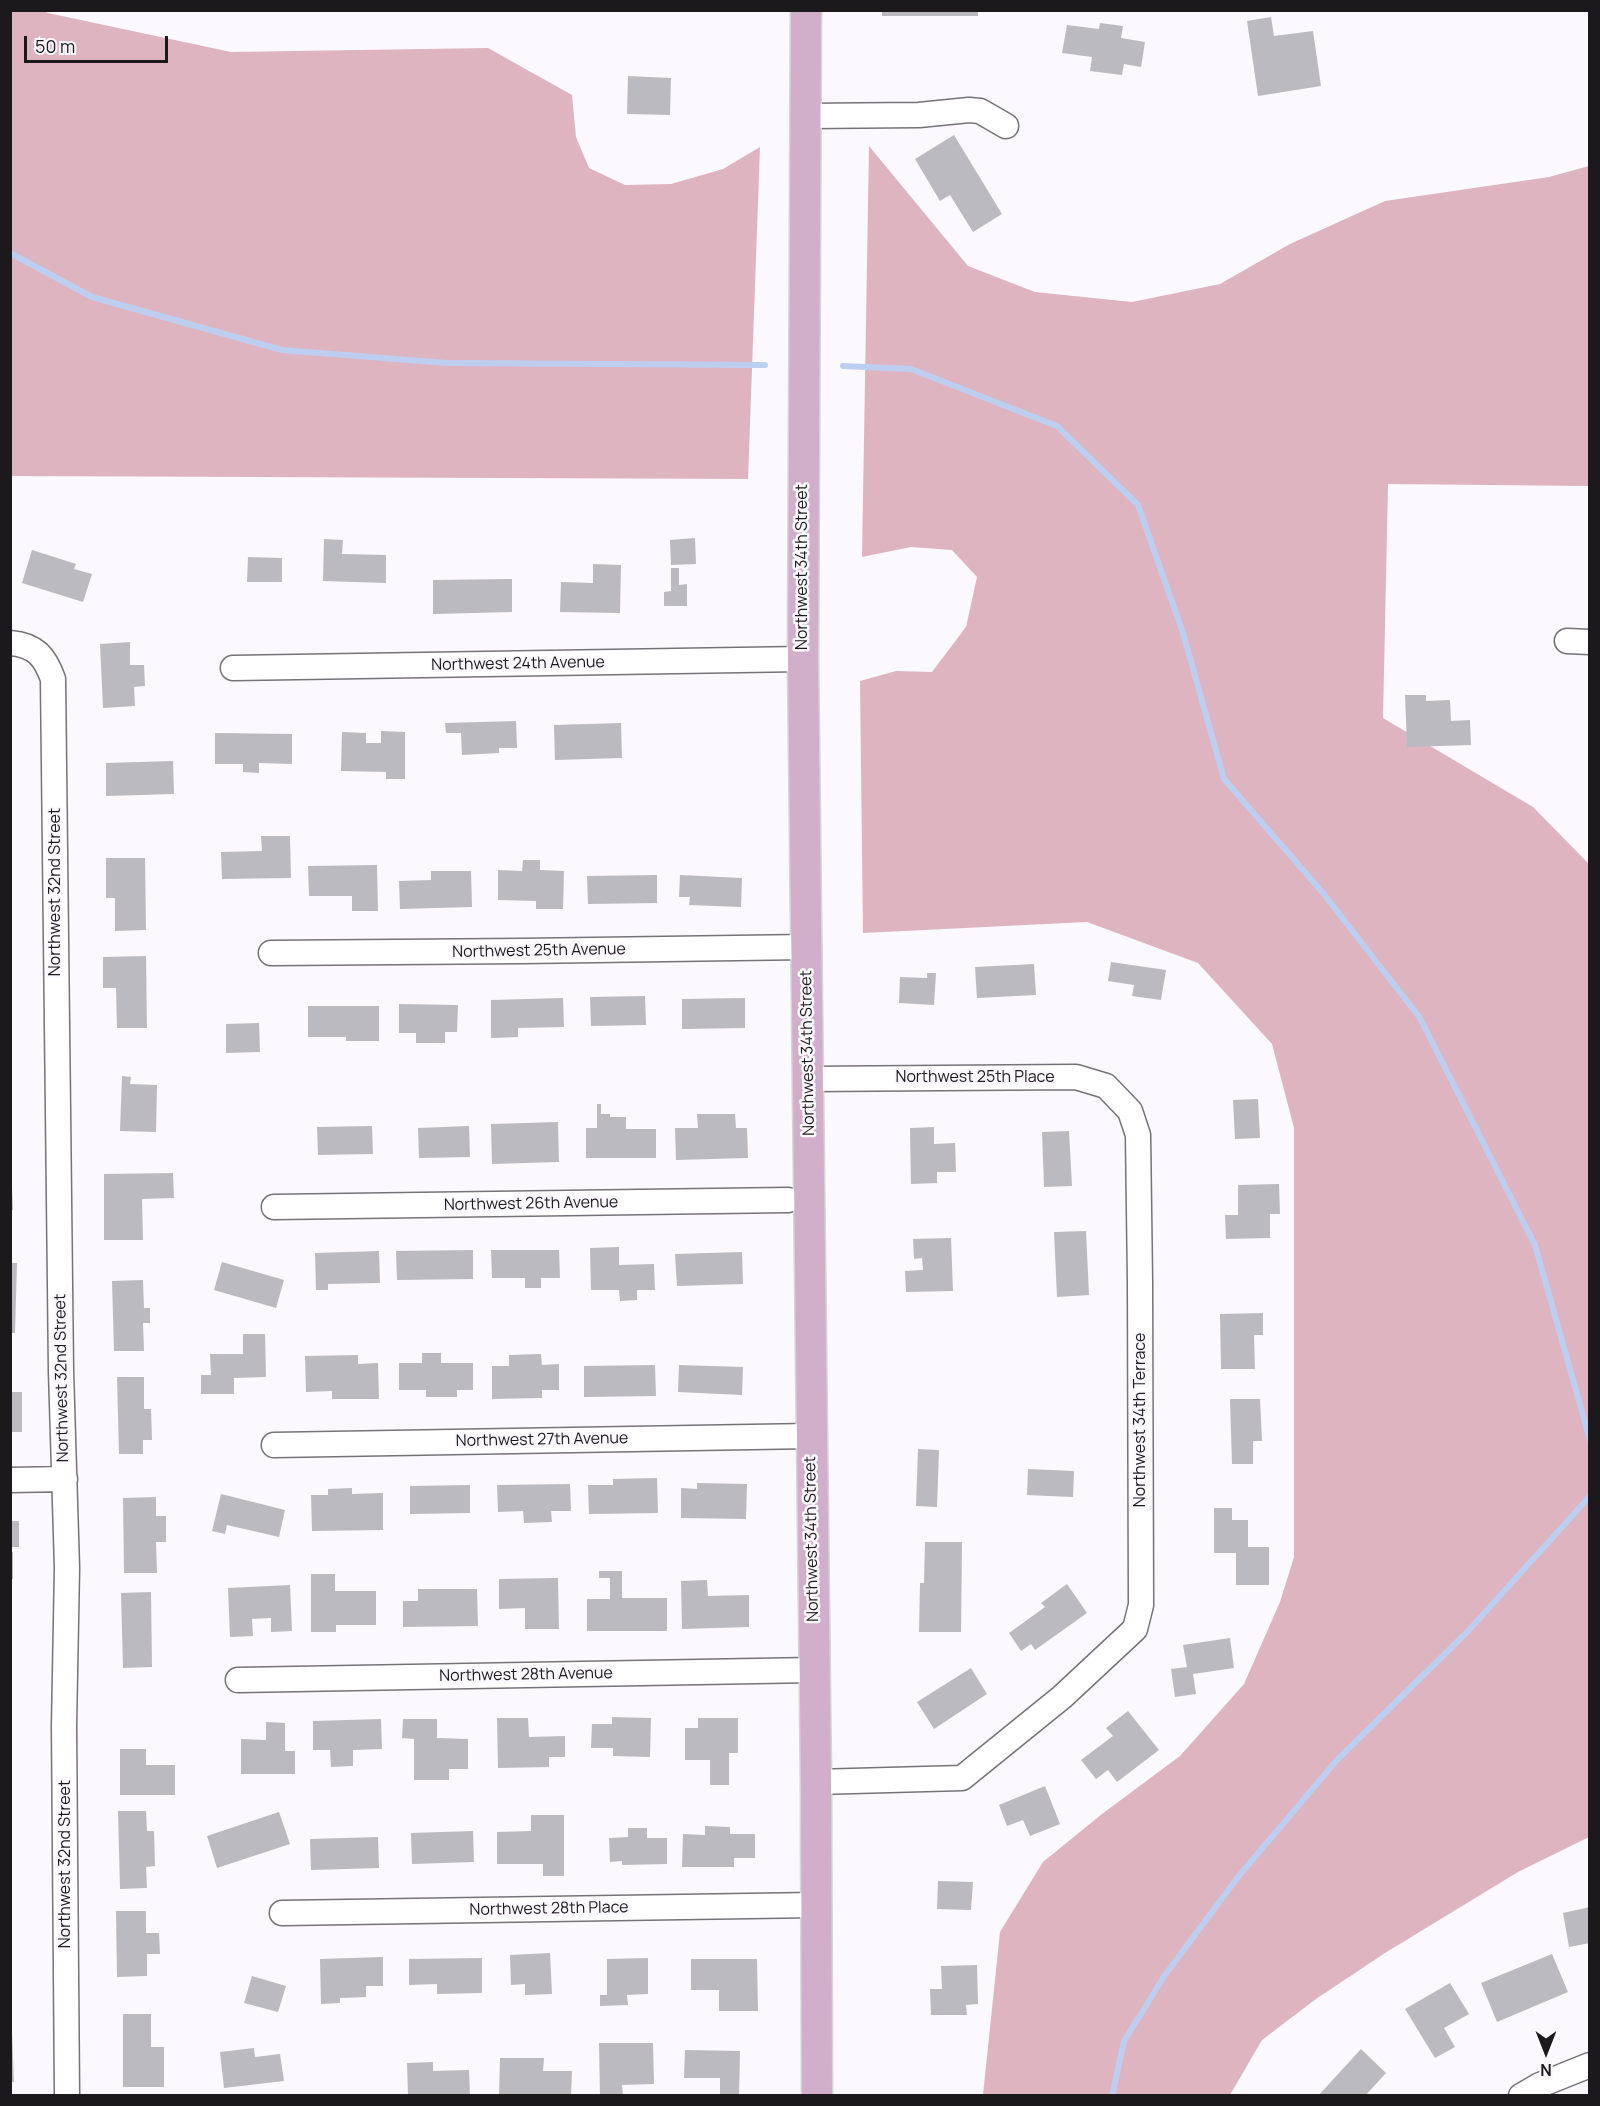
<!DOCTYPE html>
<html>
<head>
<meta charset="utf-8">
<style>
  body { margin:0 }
  #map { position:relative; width:1600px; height:2106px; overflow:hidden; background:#fbf8fe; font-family:Manrope,sans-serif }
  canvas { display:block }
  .frame { position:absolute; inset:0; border:12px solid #1b191c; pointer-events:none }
  .north { position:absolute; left:1516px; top:2022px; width:60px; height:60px; -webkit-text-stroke:4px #fbf8fe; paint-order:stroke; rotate:180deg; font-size:16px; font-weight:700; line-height:24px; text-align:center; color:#1b191c }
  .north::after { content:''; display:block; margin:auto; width:21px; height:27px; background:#1b191c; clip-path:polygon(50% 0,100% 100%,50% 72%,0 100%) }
  .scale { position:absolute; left:24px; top:36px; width:144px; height:27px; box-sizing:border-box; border:3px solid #1b191c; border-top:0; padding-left:8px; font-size:18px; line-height:21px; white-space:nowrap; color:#1b191c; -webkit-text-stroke:4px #fbf8fe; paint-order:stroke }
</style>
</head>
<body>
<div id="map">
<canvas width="1600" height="2106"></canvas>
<div class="frame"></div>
<div class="north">N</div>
<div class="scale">50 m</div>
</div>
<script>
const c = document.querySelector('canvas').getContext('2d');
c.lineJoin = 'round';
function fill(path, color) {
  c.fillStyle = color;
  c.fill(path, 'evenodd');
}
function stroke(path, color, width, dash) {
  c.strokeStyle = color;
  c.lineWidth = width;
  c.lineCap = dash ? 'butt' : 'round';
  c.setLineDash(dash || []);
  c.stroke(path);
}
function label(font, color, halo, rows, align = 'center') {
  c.font = font + ' Manrope,sans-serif';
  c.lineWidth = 5;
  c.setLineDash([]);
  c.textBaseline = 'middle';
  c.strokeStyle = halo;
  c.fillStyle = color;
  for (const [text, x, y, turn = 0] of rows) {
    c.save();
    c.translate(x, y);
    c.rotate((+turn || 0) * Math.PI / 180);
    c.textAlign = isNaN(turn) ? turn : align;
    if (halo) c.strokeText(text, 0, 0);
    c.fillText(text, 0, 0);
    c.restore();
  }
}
fill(new Path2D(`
  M11,10l33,1 4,2 183,39 257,-4 84,47 4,42 13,31 36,17 46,-1 52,-15 37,-22 -12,332 -737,-3z
  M869,146l99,120 67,26 97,10 88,-18 70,-40 95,-43 164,-24 40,-11v320l-201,-2 -5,234 150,89 56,57v973l-71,35 -133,81 -69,46 -54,41 -32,55h-247l17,-163 43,-70 59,-48 78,-58 64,-72 36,-82 14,-45v-429l-22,-84 -74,-81 -111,-41 -224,11 -3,-252 36,-10 36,1 34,-45 11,-50 -25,-27 -41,-3 -49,10z`), '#deb4c1');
stroke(new Path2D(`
  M10,253l82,44 190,53 165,13 318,2
  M843,366l68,3 146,57 81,79 45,128 41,146 99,114 97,125 115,227 55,195
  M1112,2096l12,-55 41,-66 73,-98 99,-117 132,-130 121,-134`), '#bdcff1', 6);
fill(new Path2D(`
  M882,10h96v6h-96z
  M1271,17l3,19 39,-5 8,55 -63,10 -11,-75z
  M1100,23l23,3 -2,12 24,4 -4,25 -17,-3 -2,11 -32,-4 2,-14 -30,-4 5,-28 32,4z
  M628,76l43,2 -1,37 -43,-1z
  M954,135l48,79 -29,18 -23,-37 -10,6 -25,-42z
  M695,538l1,26 -25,1 -1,-25z
  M324,539l19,1 -1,14 44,1v28l-63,-2z
  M32,550l44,14 -2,5 18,5 -9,28 -61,-19z
  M248,557l34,1v24h-35z
  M593,564l28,1 -1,48 -60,-1 1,-30 32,1z
  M671,568h8v17l8,-1v22h-23v-14l7,-1z
  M512,579v33l-79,2v-34z
  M130,642v23h14l1,21 -11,1 1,19 -32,2 -3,-64z
  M1405,695h21v6l24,-1 1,21 19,-1 1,25 -64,2z
  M516,721l1,27h-18v5l-37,2 -1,-22h-15l-1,-10z
  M621,723l1,35 -67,2 -1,-35z
  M381,731l24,1v47h-19v-7l-45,-1 1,-39 24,1v10h15z
  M215,733l77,1v30l-33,-1v10l-16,-1v-8h-28z
  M173,761l1,33 -68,2v-33z
  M261,836h29l1,42 -69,1 -1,-27 41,-1z
  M106,858h39l1,72 -31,1v-33h-9z
  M523,860h17v10l24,1 -1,38h-27v-8l-38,-1v-30l24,1z
  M377,865l1,46h-26v-15h-43l-1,-30z
  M431,871h40l1,36 -72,2 -1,-28 32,-1z
  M657,875v28l-69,1 -1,-28z
  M680,875l62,3 -1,29 -52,-2 1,-8h-11z
  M146,956l1,72h-30l-1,-40h-13v-31z
  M1111,962l55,8 -5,30 -29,-4 2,-11 -26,-4z
  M1034,964l2,31 -59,3 -2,-31z
  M927,973h9l-2,32 -35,-2 1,-26 27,1z
  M645,996l1,29 -55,1 -1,-29z
  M563,998l1,29 -46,1v9l-27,1v-38z
  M745,998v30l-63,1v-30z
  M399,1004l59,1 -1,27h-12v11h-29v-10h-17z
  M308,1006h71v35h-33v-4h-38z
  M259,1023l1,29 -34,1v-29z
  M122,1076l9,1 -1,7 27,1 -1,47 -36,-1z
  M1258,1099l2,39 -25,1 -2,-39z
  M597,1104h4v10h9v3h16v12h30v29h-70v-30h11z
  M697,1114h38l1,14h11l1,30 -72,2 -1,-32h23z
  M558,1122l1,40 -67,2 -1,-40z
  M372,1126l1,28 -55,1 -1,-28z
  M469,1126l1,31 -51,1 -1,-30z
  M934,1127v17l21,-1 1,29h-19v11l-26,1 -1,-56z
  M1069,1131l3,55 -28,1 -2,-55z
  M173,1173l1,25 -32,1 1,41h-39v-66z
  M1279,1184l1,30h-10v24l-44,1 -1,-24h13v-30z
  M10,1189h2l1,21h-3z
  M1086,1231l3,64 -32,2 -3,-65z
  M951,1238l2,53 -47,1 -1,-21 18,-1 -1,-12 -8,1 -1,-20z
  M619,1247v18l35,-1 1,26h-18v10l-17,1 -1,-11h-28l-1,-42z
  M473,1250v29l-76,1 -1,-29z
  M491,1250h68l1,28h-19v10h-16v-10h-33z
  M379,1251l1,32 -52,1v6h-12l-1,-37z
  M742,1252l1,32 -66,2 -2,-32z
  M222,1262l62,18 -8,28 -62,-18z
  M10,1263h7l-2,70h-5z
  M143,1280l1,28h6v15h-7l1,28h-30l-2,-70z
  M1263,1313v22h-9l1,34h-34l-1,-55z
  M243,1334h22l1,43 -32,1v16h-33v-19h10l-1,-21h33z
  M422,1353h19v10h32v27h-16v7h-31v-7h-27v-27h23z
  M541,1354l1,11 17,-1v26h-17v8l-50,1v-33h17v-11z
  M358,1355v9l20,-1 1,36h-47v-8l-26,1 -1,-36z
  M655,1365l1,31 -72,1v-31z
  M679,1365l64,2 -1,28 -64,-3z
  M117,1377h27v32h7l1,31h-9v14h-24z
  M10,1392h12v40h-12z
  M1230,1399h30l2,42h-9v23h-21z
  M918,1449l21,1 -2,57 -21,-1z
  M1028,1469l46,2 -1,26 -46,-2z
  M657,1478l1,35 -69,1 -1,-29h25v-6z
  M697,1483l50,1 -1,35 -65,-1v-30l16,1z
  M570,1484l1,27h-20l1,11 -28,1 -1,-12 -25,1 -1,-27z
  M470,1485v28l-60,1v-28z
  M352,1488v6l31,-1v37l-71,1 -1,-36h17v-6z
  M221,1494l64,16 -6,27 -52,-12 -2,9 -13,-3z
  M156,1497v19h10v26h-10l1,31h-33l-1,-75z
  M1214,1508h18v12h16v27h21v38h-33v-32h-22z
  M10,1521h9v26h-9z
  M925,1542h37l-1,90h-42l1,-49h4z
  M10,1552h3v27h-3z
  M599,1571h23v27h45v33h-80v-32h23v-21h-11z
  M311,1574h24v17h41v34h-40v7h-25z
  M558,1578l1,51h-34v-21l-26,1v-30z
  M707,1580l1,16 41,-1v32l-67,2 -1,-48z
  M1067,1584l20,29 -52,37 -4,-6 -10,7 -12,-18 36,-26 -4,-4z
  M290,1585l2,46 -21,1v-14l-19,1 1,17 -23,1 -2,-49z
  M418,1589h59l1,37 -75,1v-26h15z
  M151,1592l1,75 -29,1 -2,-75z
  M1230,1638l4,30 -41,6 3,20 -21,3 -4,-28 16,-2 -4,-22z
  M971,1668l16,26 -53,35 -17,-27z
  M1128,1711l31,39 -42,32 -9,-12 -12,9 -15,-19 32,-24 -7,-8z
  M612,1717l39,1 -1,39 -37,-1v-8h-22l1,-24h20z
  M497,1718h31l1,19 36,-1v21h-16v10l-51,1z
  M698,1718h40v35h-9v32h-19v-25h-25v-32h13z
  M381,1719l1,30 -29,1v16l-22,1 -1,-17h-17v-29z
  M403,1719h34v19l31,1v30h-19v11h-35v-41l-12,-1z
  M266,1722l19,1v28h10v23h-54v-35l25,1z
  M120,1749h26v16h29v30h-55z
  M1045,1786l15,38 -30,12 -7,-16 -16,6 -8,-21z
  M118,1811h28l1,20h7l1,35 -9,1 1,21 -27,1z
  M279,1812l11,32 -73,24 -10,-32z
  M531,1815h33v61h-21v-12h-46v-32l34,-1z
  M705,1826l25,1v7h25v24h-21v9h-52l1,-33 22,1z
  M628,1828h19v10h20v26l-45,1v-4l-12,1 -1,-24 19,-1z
  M473,1831l1,31 -62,2 -1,-31z
  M378,1837l1,31 -68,2 -1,-31z
  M938,1881l35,1 -2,28 -34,-1z
  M1590,1907v36l-21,4 -6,-34z
  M116,1911h30v22h13l1,21h-13v22l-30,1z
  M550,1953l2,41 -27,1v-11l-14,1 -1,-30z
  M1552,1954l16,38 -71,30 -16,-39z
  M383,1957v29h-17v11l-26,1v5l-19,1 -1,-45z
  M482,1958v35l-45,1v-10l-28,1v-26z
  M648,1958v36l-21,1 1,10 -28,1v-11h7v-36z
  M691,1959h66l1,52h-39v-21h-28z
  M977,1965l1,39 -12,1 1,10h-36l-1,-26h12l-1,-23z
  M252,1976l34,10 -8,26 -34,-9z
  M1450,1983l19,31 -25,14 11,19 -20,11 -30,-49z
  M123,2014h28v33h13v40h-41z
  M10,2032h2l2,50h-4z
  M599,2043h54l1,41 -32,1 1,11h-23z
  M254,2048l1,9 25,-3 4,27 -60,7 -4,-36z
  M1361,2049l25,24 -21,23h-47z
  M685,2050l55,1 -1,45h-19v-18h-36z
  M500,2058h44l-1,13h29l-1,25h-72z
  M433,2062v9l36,-1 1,26h-62l-1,-33z`), '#babac0');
const minor = new Path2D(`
  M805,116l114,-1 50,-5 11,1 26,15
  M1567,641l23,1
  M10,643c26,2 35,14 43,36l8,692 6,197 -3,158 3,370
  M233,668l570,-9
  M271,953l252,-2 284,-4
  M808,1079l268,-2 30,9 24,25 8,24 2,147 1,323 -6,24 -73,68 -100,81 -146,4
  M274,1207l514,-7
  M274,1445l537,-9
  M10,1480l55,-1
  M238,1680l576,-10
  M282,1913l534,-8
  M1521,2096l19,-11 50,-20`);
const major = new Path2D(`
  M806,10l-3,649 13,1123 1,314`);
stroke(minor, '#767378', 27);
stroke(major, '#d6d6d6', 33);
stroke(minor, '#fff', 24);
stroke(major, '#d1afca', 30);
label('16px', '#1b191c', '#fbf8fe', [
  ["Northwest 34th Street",803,567,-90],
  ["Northwest 24th Avenue",518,664,-1],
  ["Northwest 32nd Street",56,892,-90],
  ["Northwest 25th Avenue",539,951,-1],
  ["Northwest 34th Street",808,1053,-91],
  ["Northwest 25th Place",975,1078],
  ["Northwest 26th Avenue",531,1204,-1],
  ["Northwest 32nd Street",62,1378,-91],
  ["Northwest 34th Terrace",1141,1420,-90],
  ["Northwest 27th Avenue",542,1440,-1],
  ["Northwest 34th Street",812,1539,-91],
  ["Northwest 28th Avenue",526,1675,-1],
  ["Northwest 32nd Street",66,1864,-90],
  ["Northwest 28th Place",549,1909,-1]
]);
</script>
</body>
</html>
